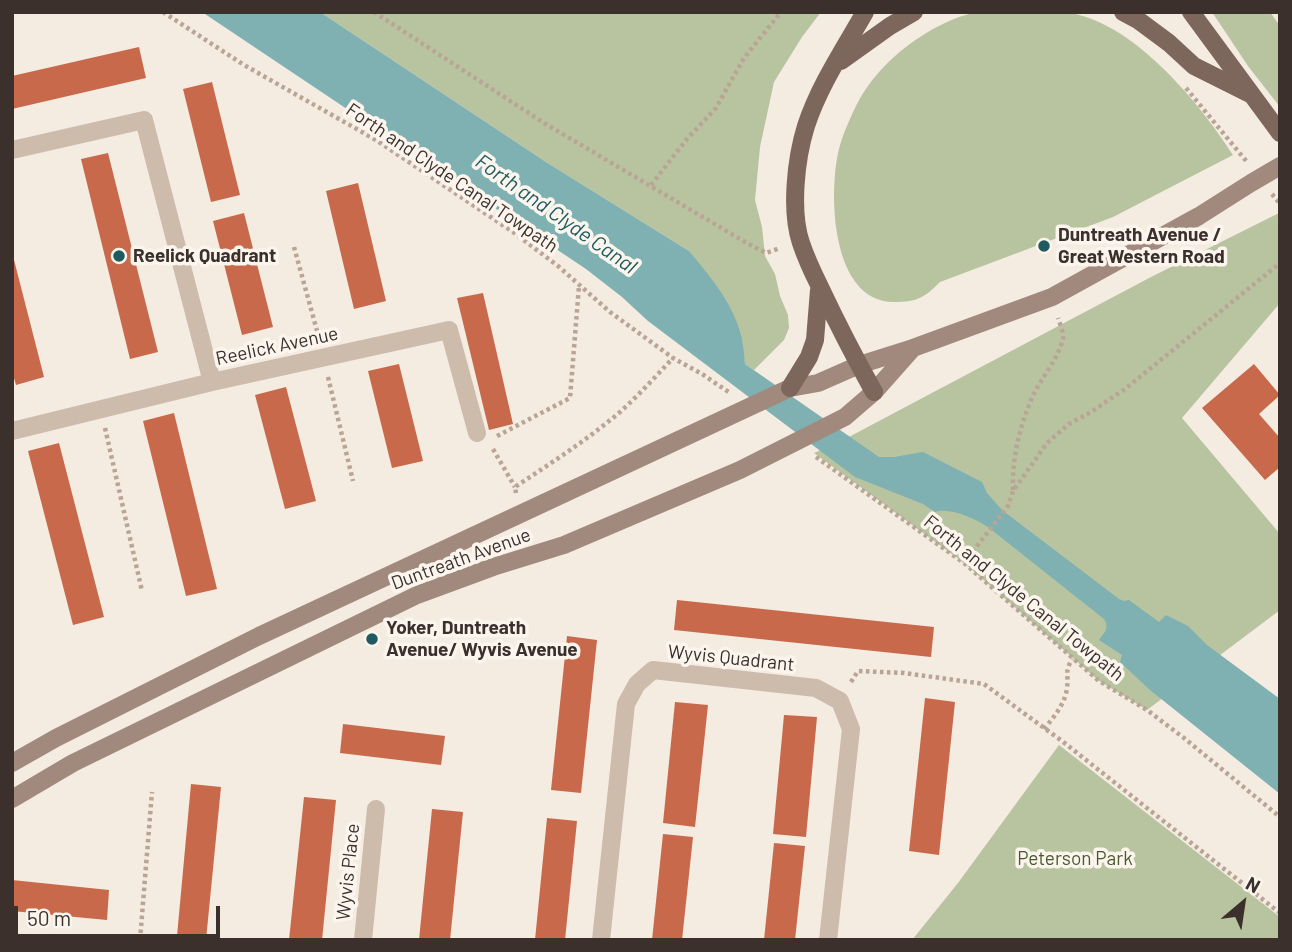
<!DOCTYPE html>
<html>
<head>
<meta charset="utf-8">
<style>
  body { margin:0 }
  #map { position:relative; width:1292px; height:952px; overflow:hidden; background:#f4ebe1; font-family:Barlow,sans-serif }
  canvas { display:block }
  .frame { position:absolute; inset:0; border:14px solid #3b302b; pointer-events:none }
  .north { position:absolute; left:1208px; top:868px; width:70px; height:70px; -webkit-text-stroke:5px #fbf5ee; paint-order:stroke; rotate:29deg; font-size:19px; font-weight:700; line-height:28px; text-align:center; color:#3b302b }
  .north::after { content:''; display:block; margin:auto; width:24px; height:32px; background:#3b302b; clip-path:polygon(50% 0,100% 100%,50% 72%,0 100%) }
  .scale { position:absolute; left:14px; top:906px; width:206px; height:32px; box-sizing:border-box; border:4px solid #3b302b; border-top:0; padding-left:9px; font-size:21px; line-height:24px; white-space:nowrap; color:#3b302b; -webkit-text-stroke:5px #fbf5ee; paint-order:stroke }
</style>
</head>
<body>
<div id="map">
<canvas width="1292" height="952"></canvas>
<div class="frame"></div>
<div class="north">N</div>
<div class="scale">50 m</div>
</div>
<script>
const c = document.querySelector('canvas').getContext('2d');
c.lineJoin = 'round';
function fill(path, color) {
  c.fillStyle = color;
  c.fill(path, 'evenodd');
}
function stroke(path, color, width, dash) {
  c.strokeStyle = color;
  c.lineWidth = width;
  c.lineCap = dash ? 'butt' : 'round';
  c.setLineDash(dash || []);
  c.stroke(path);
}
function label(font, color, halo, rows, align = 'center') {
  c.font = font + ' Barlow,sans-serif';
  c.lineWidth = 7;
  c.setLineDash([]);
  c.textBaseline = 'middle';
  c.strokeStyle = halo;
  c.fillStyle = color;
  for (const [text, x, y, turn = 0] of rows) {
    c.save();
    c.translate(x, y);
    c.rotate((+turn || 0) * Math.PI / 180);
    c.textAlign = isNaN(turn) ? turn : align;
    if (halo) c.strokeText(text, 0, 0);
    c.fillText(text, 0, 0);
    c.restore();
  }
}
fill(new Path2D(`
  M320,12h501l-19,25 -28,45 -14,65 -5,53 7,27 3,29 10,18 5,22 8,19 1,13 -5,12 -30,30 -9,-6 -5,-33 -51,-80 -143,-89z
  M977,12c27,0 60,-2 87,0 67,7 135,90 169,143l-120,62 -173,65c-16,16 -23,20 -46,20 -63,0 -66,-109 -55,-153 4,-15 11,-31 18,-45 21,-42 73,-82 120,-92z
  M1212,12h58l10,14v81l-32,-41z
  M1279,213l1,90 -98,115 98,116v76l-133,100 -48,-29 -135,-118 -150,-110 31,-14 306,-162z
  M1059,745l221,172v23h-368l46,-57z`), '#b8c4a0');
fill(new Path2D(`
  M202,12h118l226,150 143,89c20,24 42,50 51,80 3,10 4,22 5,33l134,93h15l29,-5 59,30 5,11 15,17 117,89 5,2 5,-1 30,22 7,-7 22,11 19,19 73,54v95l-130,-104 -30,-28 2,-7 -23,-15c5,-7 11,-12 5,-21l-116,-92c-13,-8 -38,-20 -53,-15l-12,-8 -68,-27 -207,-156 -26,-24 -36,-28z`), '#7fb0b2');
fill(new Path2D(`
  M139,47l7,31 -134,31v-33z
  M212,82l28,113 -29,7 -28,-113z
  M108,153l50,199 -28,7 -49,-200z
  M358,183l28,118 -32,8 -28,-118z
  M244,213l29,114 -31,8 -29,-114z
  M12,252l32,125 -28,8 -4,-14z
  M483,293l30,131 -24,6 -32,-132z
  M399,364l24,97 -31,7 -24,-97z
  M1254,364l26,31 -21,19 21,24v29l-15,13 -63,-72z
  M286,387l30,114 -31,8 -30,-114z
  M174,413l43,176 -31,7 -43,-175z
  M59,443l45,174 -31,8 -45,-174z
  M677,600l257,27 -3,30 -257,-27z
  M567,636l30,4 -16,153 -30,-3z
  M925,698l30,4 -16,153 -30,-4z
  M675,702l33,3 -13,122 -32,-4z
  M784,715l33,2 -11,120 -33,-3z
  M343,724l102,12 -4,29 -101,-12z
  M191,784l30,3 -15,153 -29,-4z
  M304,797l32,3 -14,140h-33z
  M432,809l31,3 -13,128h-31z
  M547,818l30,3 -12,119h-30z
  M663,834l30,3 -11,103h-30z
  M774,843l31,3 -10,94h-31z
  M12,880l97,10 -2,30 -95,-9z`), '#c8694b');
stroke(new Path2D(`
  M163,12l81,53 132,75 137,92 45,34 52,46 63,46 29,16 28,19
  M374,12l170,111 201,119 21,11 14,-5
  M1186,88l61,74
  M651,185l36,-46 29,-31 28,-50 37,-46
  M1272,194l8,10
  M294,247l25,91
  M328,377l25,104
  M105,428l37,163
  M497,436l73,-38 9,-112
  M493,449l22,38
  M816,457l148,106 135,118 48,29 37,28 96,79
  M1013,490c-1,-32 6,-62 19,-92 8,-19 26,-38 31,-59 1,-6 -3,-15 -5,-21
  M516,493l-1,-6c36,-24 72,-47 105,-75 19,-17 36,-36 53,-54
  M964,563l44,-57 5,-15 34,-48 22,-19 22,-12 34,-23 155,-126
  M851,682l7,-11 46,2 80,11 78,57 218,172
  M1044,729c10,-12 21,-25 23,-41 2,-15 -3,-14 5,-29
  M140,940l12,-148`), '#b9a596', 4.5, [3.5, 3.5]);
stroke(new Path2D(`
  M12,150l132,-30 68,262
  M12,431l200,-49 237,-52 28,103
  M363,940l13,-131
  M601,940l25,-236 11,-20 16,-14 163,18 24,13 11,28 -23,211`), '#cdbbac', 18);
stroke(new Path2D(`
  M12,763l44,-25 203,-102 531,-248 28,-5 41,-18 54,-17 139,-51 147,-81 52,-33 29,-17
  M12,799l61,-36 344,-168 76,-28 71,-22 176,-75 105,-53 29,-25 39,-44`), '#a18a7d', 18);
stroke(new Path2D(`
  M865,12c-21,37 -46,74 -59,114 -10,32 -16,85 -5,117 5,15 12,30 19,44 17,36 35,71 54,105
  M1123,12l15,8 31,23 25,23 58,29
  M1191,12l89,121
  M841,61l49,-35 24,-14
  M790,388l19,-31 6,-17 4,-50`), '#7d675c', 18);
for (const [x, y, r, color] of [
  [1044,246,7,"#1f5a5e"],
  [119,256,7,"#1f5a5e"],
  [372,639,7,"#1f5a5e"]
]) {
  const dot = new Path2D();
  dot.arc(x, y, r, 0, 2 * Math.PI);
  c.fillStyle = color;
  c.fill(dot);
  stroke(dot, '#fbf5ee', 2.5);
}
label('19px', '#3b302b', '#fbf5ee', [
  ["Forth and Clyde Canal Towpath",452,178,34],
  ["Reelick Avenue",277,346,-12],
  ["Duntreath Avenue",461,559,-20],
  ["Forth and Clyde Canal Towpath",1024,598,39],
  ["Wyvis Quadrant",731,658,6],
  ["Wyvis Place",348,872,-84]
]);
label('bold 19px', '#3b302b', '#fbf5ee', [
  ["Duntreath Avenue /",1058,235],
  ["Great Western Road",1058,257],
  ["Reelick Quadrant",133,256],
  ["Yoker, Duntreath",386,628],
  ["Avenue/ Wyvis Avenue",386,650]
], 'left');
label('19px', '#4a5a2e', '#fbf5ee', [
  ["Peterson Park",1075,859]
]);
label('italic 21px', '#1f5a5e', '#fbf5ee', [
  ["Forth and Clyde Canal",556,214,35]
]);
</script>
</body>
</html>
